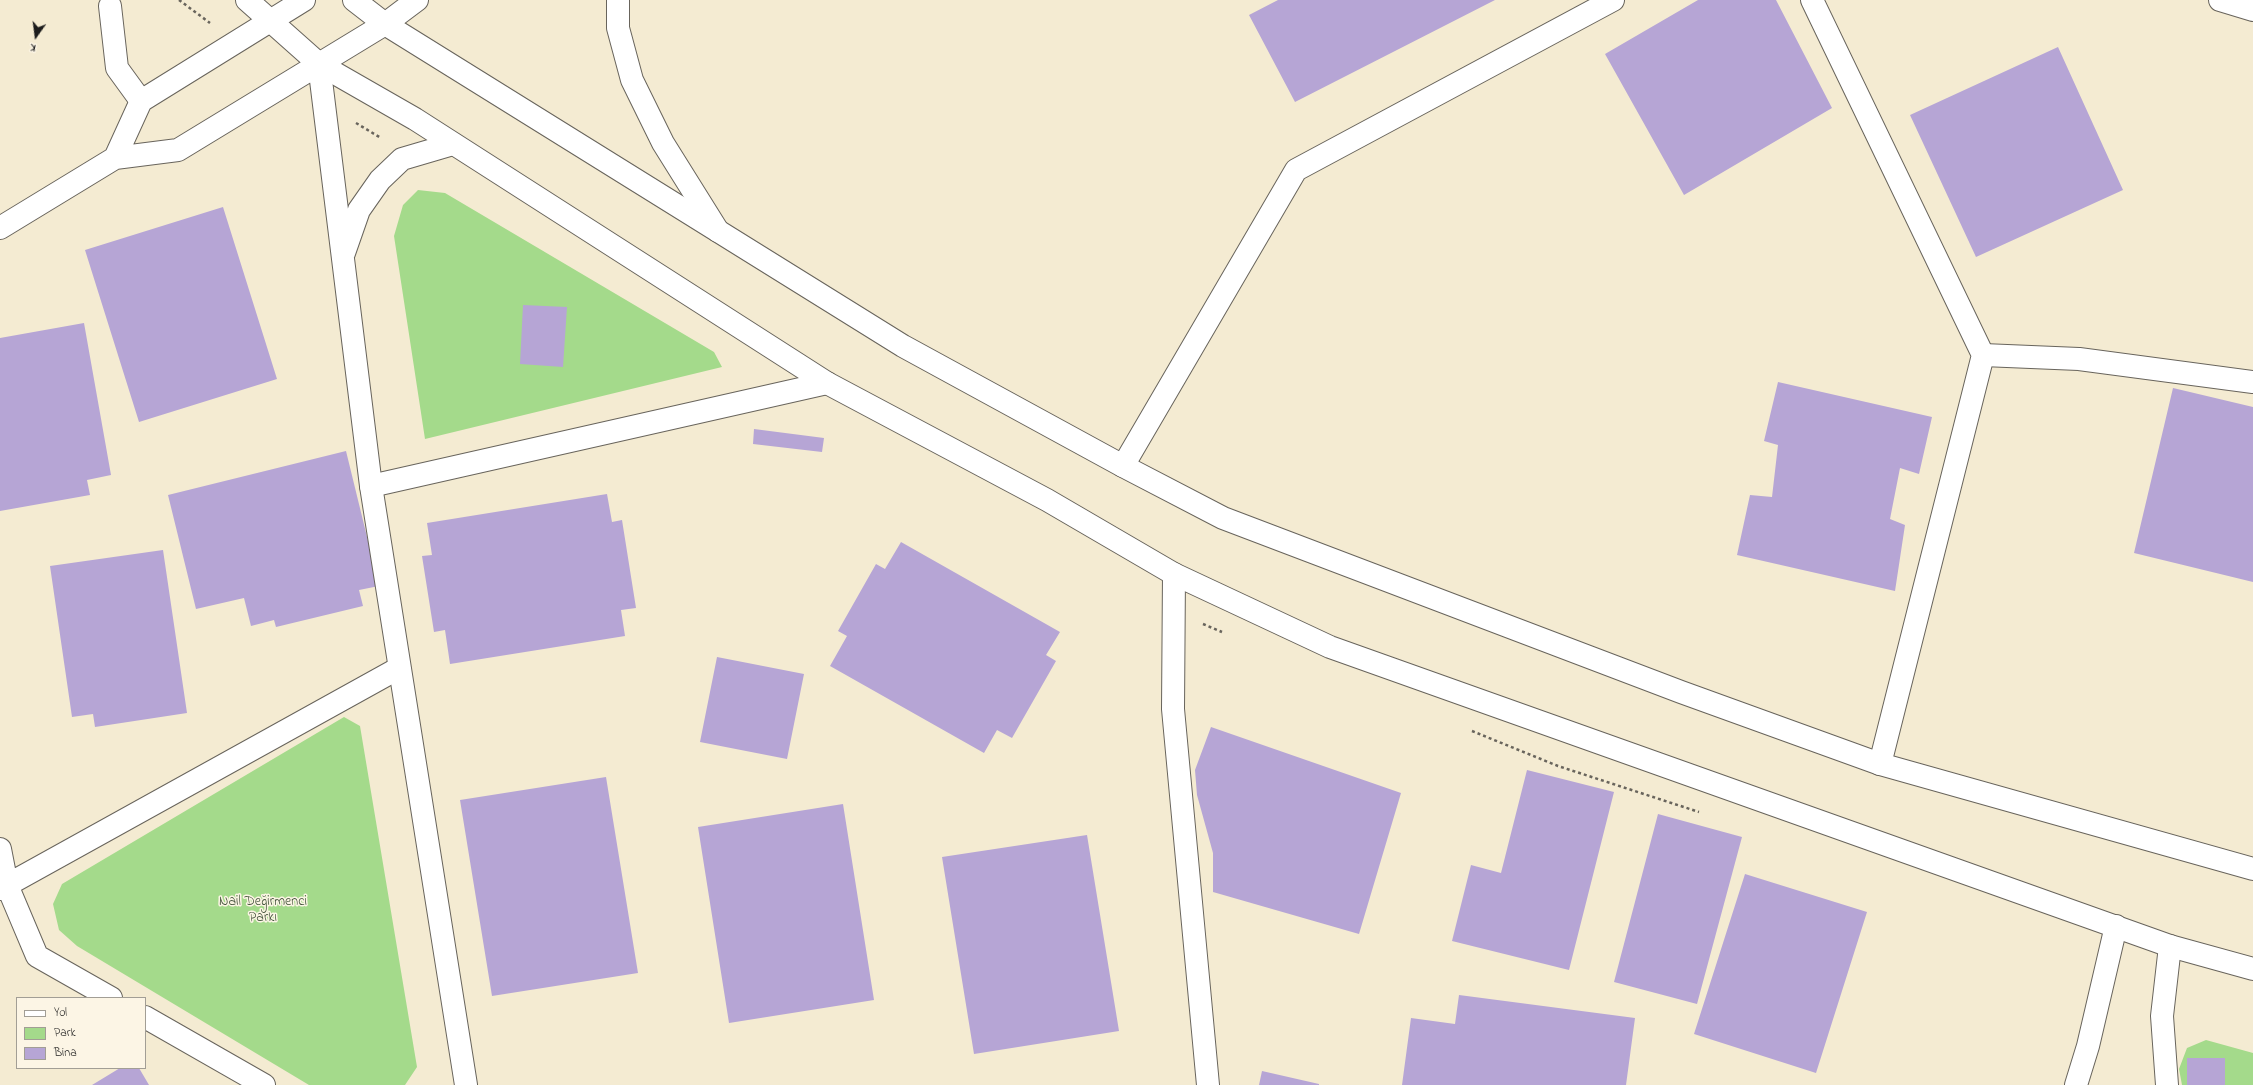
<!DOCTYPE html>
<html>
<head>
<meta charset="utf-8">
<style>
  body { margin:0 }
  #map { position:relative; width:2253px; height:1085px; overflow:hidden; background:#f4ebd2; font-family:"Indie Flower",sans-serif }
  canvas { display:block }
  .legend { position:absolute; left:16px; top:997px; width:130px; height:72px; box-sizing:border-box; background:#fcf5e5; border:1px solid #a29e95; margin:0; padding:5px 7px; list-style:none; font-size:12px; color:#1c1c1c }
  .legend li { display:flex; align-items:center; gap:8px; height:20px }
  .legend b { width:20px; border:1px solid #a29e95 }
  .north { position:absolute; left:16px; top:16px; width:40px; height:40px; -webkit-text-stroke:3px #fcf5e5; paint-order:stroke; rotate:194deg; font-size:11px; font-weight:700; line-height:16px; text-align:center; color:#1c1c1c }
  .north::after { content:''; display:block; margin:auto; width:14px; height:18px; background:#1c1c1c; clip-path:polygon(50% 0,100% 100%,50% 72%,0 100%) }
</style>
</head>
<body>
<div id="map">
<canvas width="2253" height="1085"></canvas>
<ul class="legend">
<li><b style="height:5px;background:#fff"></b>Yol</li>
<li><b style="height:11px;background:#a4da8b"></b>Park</li>
<li><b style="height:11px;background:#b6a5d5"></b>Bina</li>
</ul>
<div class="north">K</div>
</div>
<script>
const c = document.querySelector('canvas').getContext('2d');
c.lineJoin = 'round';
function fill(path, color) {
  c.fillStyle = color;
  c.fill(path, 'evenodd');
}
function stroke(path, color, width, dash) {
  c.strokeStyle = color;
  c.lineWidth = width;
  c.lineCap = dash ? 'butt' : 'round';
  c.setLineDash(dash || []);
  c.stroke(path);
}
function label(font, color, halo, rows, align = 'center') {
  c.font = font + ' "Indie Flower",sans-serif';
  c.lineWidth = 3;
  c.setLineDash([]);
  c.textBaseline = 'middle';
  c.strokeStyle = halo;
  c.fillStyle = color;
  for (const [text, x, y, turn = 0] of rows) {
    c.save();
    c.translate(x, y);
    c.rotate((+turn || 0) * Math.PI / 180);
    c.textAlign = isNaN(turn) ? turn : align;
    if (halo) c.strokeText(text, 0, 0);
    c.fillText(text, 0, 0);
    c.restore();
  }
}
fill(new Path2D(`
  M418,190l27,3 269,159 8,15 -297,72 -31,-203 9,-31z
  M344,717l16,9 57,341 -12,18h-96l-232,-139 -18,-16 -6,-26 9,-20z
  M2206,1040l47,13v32h-71l-3,-16 8,-21z`), '#a4da8b');
fill(new Path2D(`
  M1278,0h217l-200,102 -46,-87z
  M1698,0h78l56,108 -148,87 -79,-141z
  M2058,47l65,143 -147,67 -66,-142z
  M223,207l54,172 -138,43 -54,-172z
  M523,305l44,2 -4,60 -43,-3z
  M84,323l27,152 -24,5 3,15 -90,16v-173z
  M1778,382l154,35 -13,57 -19,-6 -10,51 15,6 -10,66 -158,-36 13,-60 22,2 6,-52 -14,-4z
  M2173,388l80,19v175l-119,-29z
  M754,429l70,9 -2,14 -69,-8z
  M346,451l33,135 -20,4 4,16 -87,21 -2,-7 -23,6 -7,-28 -48,11 -28,-114z
  M607,494l5,28 10,-2 14,88 -15,2 4,26 -175,28 -5,-34 -11,2 -12,-76 10,-1 -5,-32z
  M901,542l159,90 -14,23 10,6 -44,77 -15,-8 -13,23 -154,-87 17,-30 -9,-5 38,-67 9,5z
  M163,550l24,163 -92,14 -2,-13 -21,3 -22,-151z
  M717,657l87,17 -17,85 -87,-17z
  M1211,727l190,66 -42,141 -146,-42v-39l-16,-58 -2,-25z
  M1527,770l87,22 -45,178 -117,-29 19,-76 30,8z
  M606,777l32,196 -146,23 -32,-196z
  M843,804l31,196 -145,23 -31,-196z
  M1658,814l84,23 -45,167 -83,-22z
  M1087,835l32,196 -145,23 -32,-197z
  M1745,874l122,38 -51,161 -122,-39z
  M1459,995l176,23 -9,67h-224l9,-67 44,6z
  M2187,1058h38v27h-38z
  M120,1068h19l10,17h-57z
  M1262,1071l57,13v1h-60z`), '#b6a5d5');
const minor = new Path2D(`
  M2220,0l33,10
  M110,6l7,62 24,33
  M1983,355l96,4 174,23
  M1123,466l173,-296 317,-170
  M371,486l456,-103
  M1174,574l-1,135 35,376
  M0,849l7,36 30,71 74,42
  M0,889l399,-221
  M145,1017l119,68
  M2076,1085l12,-39 28,-120
  M2167,1085l-5,-69 8,-70`);
const tertiary = new Path2D(`
  M304,0l-163,101 -26,57 63,-8 207,-126 32,-24
  M618,0v28l14,52 31,63 55,88
  M1812,0l171,355 -103,409
  M319,64l52,422 95,599
  M0,228l115,-70
  M344,253l15,-43 21,-30 22,-21 51,-15`);
const secondary = new Path2D(`
  M247,0l72,64 96,55 412,264 220,117 127,74 156,73 840,299 83,23
  M354,0l31,24 518,322 220,120 100,52 458,174 199,72 373,105`);
stroke(minor, '#68645c', 24);
stroke(tertiary, '#68645c', 24);
stroke(secondary, '#68645c', 24);
stroke(new Path2D(`
  M179,0l31,23
  M356,123l25,15
  M1203,624l19,8
  M1472,731l86,35 141,46`), '#68645c', 2.5, [3, 3]);
stroke(minor, '#fff', 22);
stroke(tertiary, '#fff', 22);
stroke(secondary, '#fff', 22);
label('14px', '#45553d', '#fcf5e5', [
  ["Nail Değirmenci",263,903],
  ["Parkı",263,919]
]);
</script>
</body>
</html>
